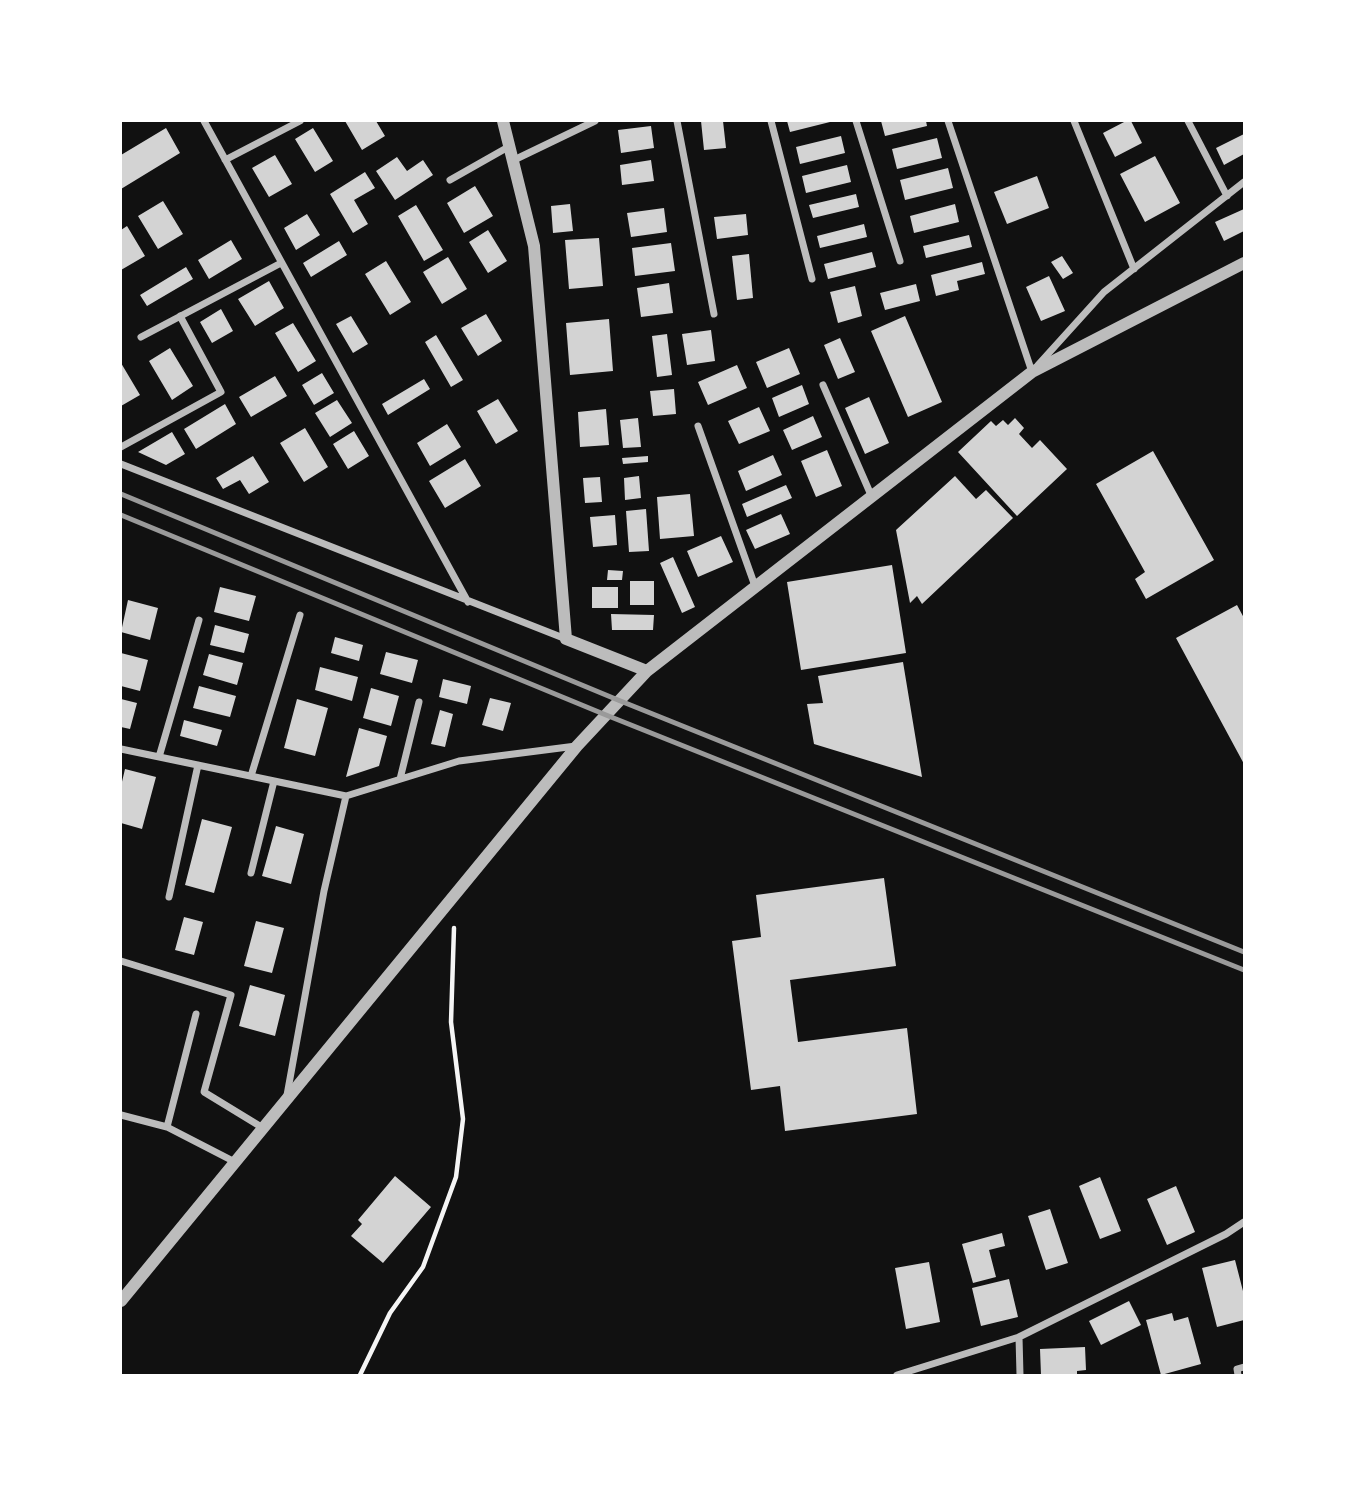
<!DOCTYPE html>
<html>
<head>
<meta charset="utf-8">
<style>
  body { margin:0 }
  #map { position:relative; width:1365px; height:1496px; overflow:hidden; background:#111; font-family:Rubik,sans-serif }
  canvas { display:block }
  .frame { position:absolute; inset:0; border:122px solid #fff; pointer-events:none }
</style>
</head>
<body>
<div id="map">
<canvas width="1365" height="1496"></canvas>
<div class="frame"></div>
</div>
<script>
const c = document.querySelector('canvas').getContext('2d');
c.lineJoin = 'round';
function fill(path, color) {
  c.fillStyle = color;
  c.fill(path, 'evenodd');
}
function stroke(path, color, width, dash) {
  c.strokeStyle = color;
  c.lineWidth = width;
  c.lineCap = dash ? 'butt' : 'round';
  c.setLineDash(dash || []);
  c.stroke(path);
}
fill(new Path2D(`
  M345,121h31l9,15 -23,14z
  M701,121h22l3,27 -22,2z
  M787,121h43v1l-40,10z
  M881,121h45l1,5 -42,10z
  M1126,121h5l11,22 -27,14 -12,-24z
  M651,126l3,22 -33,5 -3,-23z
  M166,128l14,25 -59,36v-34z
  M313,128l20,33 -18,11 -20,-33z
  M1244,134v20l-20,11 -8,-17z
  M841,136l4,17 -45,11 -4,-17z
  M937,138l5,20 -45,11 -5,-20z
  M275,155l17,29 -23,13 -17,-29z
  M1155,156l25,47 -35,19 -25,-48z
  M397,157l10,14 16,-11 10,15 -38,25 -19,-29z
  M651,160l3,21 -32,4 -2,-20z
  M847,165l4,17 -45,11 -4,-17z
  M948,168l5,20 -48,12 -5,-20z
  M365,172l10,16 -21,12 14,24 -15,9 -23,-39z
  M1037,176l12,32 -42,16 -13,-32z
  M475,186l18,30 -29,17 -17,-30z
  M856,194l3,13 -46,11 -4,-13z
  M163,201l20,33 -25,15 -20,-33z
  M570,204l3,27 -20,2 -2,-27z
  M955,204l4,18 -45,11 -4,-17z
  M416,205l27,45 -19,11 -26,-45z
  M664,208l3,24 -36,5 -4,-24z
  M1244,209v22l-20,10 -9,-19z
  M307,214l13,21 -24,15 -12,-22z
  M746,214l2,21 -31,4 -3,-22z
  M864,224l3,13 -47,11 -3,-12z
  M127,226l18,30 -24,14v-40z
  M488,230l19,31 -19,12 -19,-31z
  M969,235l3,12 -46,11 -3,-12z
  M599,238l4,48 -34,3 -4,-49z
  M231,240l11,19 -33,20 -11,-19z
  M339,241l8,14 -36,22 -8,-14z
  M671,243l4,28 -40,5 -3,-28z
  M872,252l4,15 -48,12 -4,-15z
  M749,254l4,44 -16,2 -5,-44z
  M1062,256l11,17 -10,6 -12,-17z
  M448,257l19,32 -25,15 -19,-32z
  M386,261l25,41 -21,13 -25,-41z
  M982,262l3,12 -28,7 2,9 -23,6 -5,-21z
  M186,267l7,12 -46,27 -7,-11z
  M1049,276l16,35 -24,10 -15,-34z
  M269,281l15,27 -29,18 -17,-27z
  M669,283l4,30 -32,4 -4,-29z
  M916,284l4,17 -35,9 -5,-17z
  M855,286l7,30 -24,7 -8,-31z
  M221,309l12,22 -21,12 -12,-21z
  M486,314l16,27 -24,15 -17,-28z
  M351,316l17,28 -15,9 -17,-29z
  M905,316l37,86 -34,15 -37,-86z
  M609,319l4,52 -43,4 -4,-52z
  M293,323l23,38 -18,11 -23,-39z
  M711,330l4,31 -28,4 -5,-31z
  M667,334l5,41 -15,2 -5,-41z
  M436,335l27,45 -12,7 -26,-45z
  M840,338l15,34 -17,7 -14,-34z
  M170,348l23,38 -21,14 -23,-39z
  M789,348l11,26 -33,14 -11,-26z
  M121,363l19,32 -19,11z
  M737,365l10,23 -39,17 -10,-23z
  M322,373l12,20 -20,12 -12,-20z
  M275,376l12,20 -36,21 -12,-20z
  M424,379l6,10 -42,26 -6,-11z
  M802,385l7,19 -30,13 -7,-19z
  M674,389l2,25 -23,2 -3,-25z
  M869,397l20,46 -24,11 -20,-46z
  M498,399l20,32 -22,13 -19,-33z
  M337,400l15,23 -22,14 -15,-24z
  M225,404l11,20 -40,25 -12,-20z
  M759,407l11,24 -31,13 -11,-23z
  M606,409l3,36 -29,2 -2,-35z
  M813,416l9,21 -30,13 -9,-20z
  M638,418l3,29 -18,1 -3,-28z
  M1015,418l9,10 -5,6 13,14 8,-8 27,29 -50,47 -59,-64 33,-31 5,5 7,-6 5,5z
  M447,424l14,23 -31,19 -13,-23z
  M305,428l23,39 -24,15 -24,-39z
  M354,431l15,25 -21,13 -15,-25z
  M172,432l13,22 -19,11 -28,-13z
  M827,450l15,36 -26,11 -15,-36z
  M1153,451l61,109 -68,39 -11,-20 10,-7 -49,-88z
  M773,455l9,20 -36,16 -8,-20z
  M253,456l16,26 -20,12 -9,-14 -17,9 -7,-11z
  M648,456v6l-25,2 -1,-6z
  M465,459l16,27 -36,22 -16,-27z
  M639,476l2,22 -16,2 -1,-22z
  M955,476l21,23 10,-9 27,28 -91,86 -5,-8 -7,7 -14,-73z
  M600,477l2,25 -17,1 -2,-25z
  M786,485l6,13 -45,19 -5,-13z
  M690,494l4,42 -34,3 -3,-42z
  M646,509l3,42 -20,1 -3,-41z
  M781,514l9,20 -35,15 -9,-19z
  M615,515l2,30 -24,2 -3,-30z
  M721,536l12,26 -35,15 -11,-26z
  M673,557l22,50 -13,6 -22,-50z
  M892,565l14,88 -105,17 -14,-88z
  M608,570l15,1 -1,9h-15z
  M630,581h24v24h-24z
  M220,587l36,9 -7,25 -35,-9z
  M592,587h26v21h-26z
  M128,600l30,8 -8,32 -29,-8z
  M1237,605l7,13v146l-68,-126z
  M611,614l43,1 -1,15h-41z
  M215,625l34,9 -5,19 -34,-8z
  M335,637l28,8 -4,16 -28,-8z
  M386,652l32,8 -6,23 -32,-9z
  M121,653l27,7 -8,31 -19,-5z
  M209,654l34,9 -6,22 -34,-10z
  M903,662l19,115 -108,-33 -7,-40 16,-1 -5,-27z
  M320,667l38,10 -6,24 -37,-11z
  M443,679l28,7 -4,18 -28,-7z
  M199,686l37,10 -6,21 -37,-9z
  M371,688l28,8 -8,30 -28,-8z
  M490,698l21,5 -8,28 -21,-6z
  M121,699l16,4 -7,26 -9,-2z
  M297,699l31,9 -13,48 -31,-8z
  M440,710l13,4 -8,33 -14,-3z
  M184,720l38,10 -5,16 -37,-10z
  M359,728l28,8 -8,30 -33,11z
  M125,769l31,8 -14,52 -21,-6v-37z
  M202,819l30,8 -18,66 -29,-8z
  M276,826l28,8 -13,50 -29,-8z
  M884,878l12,88 -106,14 8,62 109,-14 10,86 -132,17 -5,-45 -29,4 -19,-149 29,-4 -5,-42z
  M184,917l19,5 -9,33 -19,-5z
  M256,921l28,7 -12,45 -28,-7z
  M250,985l35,10 -10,41 -36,-10z
  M395,1176l36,31 -48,56 -32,-27 11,-12 -4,-4z
  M1100,1177l21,54 -21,8 -21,-53z
  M1176,1186l19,46 -28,13 -20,-46z
  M1050,1209l18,54 -22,7 -18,-54z
  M1002,1233l3,13 -16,4 7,27 -23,6 -11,-39z
  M1235,1260l9,35v25l-27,7 -15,-59z
  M929,1262l11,60 -34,7 -11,-61z
  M1009,1279l9,38 -37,9 -9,-38z
  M1129,1301l12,24 -40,20 -12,-24z
  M1172,1313l2,8 14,-4 13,47 -40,11 -15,-55z
  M1085,1347l1,23 -9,1v4h-36l-1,-26z`), '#d3d3d3');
stroke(new Path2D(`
  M360,1375l30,-62 33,-46 33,-90 7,-58 -12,-97 3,-94`), '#f5f5f5', 4.5);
stroke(new Path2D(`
  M204,121l264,481
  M677,121l37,193
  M771,121l41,158
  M856,121l44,140
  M948,121l84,251
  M1074,121l60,148
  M1188,121l39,75
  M225,160l75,-39
  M514,160l81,-39
  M450,180l60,-34
  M141,337l140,-74
  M1038,365l66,-73 140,-110
  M823,385l48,110
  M698,426l57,160
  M121,447l100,-55 -41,-76
  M121,464l445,175
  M121,749l225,47 113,-35 117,-15
  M159,757l40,-137
  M251,776l49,-161
  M400,779l19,-77
  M251,873l23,-92
  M169,897l29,-132
  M121,961l110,34 -27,97 59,36
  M287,1095l37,-204 22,-95
  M121,1115l46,12 68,35
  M167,1127l29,-113
  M1019,1337l1,38
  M897,1375l122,-38 207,-103 18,-12
  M1238,1375l-1,-6 7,-2`), '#bcbcbc', 7);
stroke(new Path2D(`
  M503,121l31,125 32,393 81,32
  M121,1301l456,-555 70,-75 385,-299 212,-109`), '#bcbcbc', 12);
stroke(new Path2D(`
  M121,494l497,206 626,252
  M121,515l485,200 638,255`), '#9a9a9a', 5);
</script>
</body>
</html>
